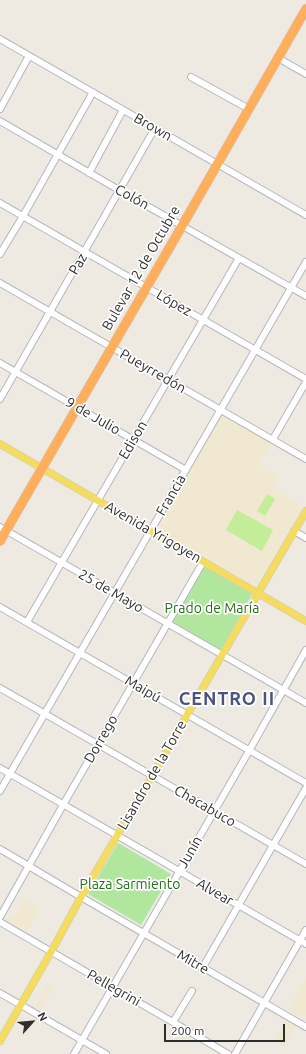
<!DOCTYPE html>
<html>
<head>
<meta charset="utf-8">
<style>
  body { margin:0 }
  #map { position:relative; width:306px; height:1054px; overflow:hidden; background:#efeae1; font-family:Ubuntu,sans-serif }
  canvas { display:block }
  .north { position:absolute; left:12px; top:1002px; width:40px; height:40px; -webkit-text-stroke:3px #fff; paint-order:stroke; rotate:63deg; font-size:11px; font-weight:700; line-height:16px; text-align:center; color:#2e2e2e }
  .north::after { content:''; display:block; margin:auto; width:14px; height:18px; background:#2e2e2e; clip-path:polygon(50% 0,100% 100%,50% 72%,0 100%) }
  .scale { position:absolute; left:164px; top:1024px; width:121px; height:18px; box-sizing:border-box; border:2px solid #2e2e2e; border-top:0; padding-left:5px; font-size:12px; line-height:14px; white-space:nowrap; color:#2e2e2e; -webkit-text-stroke:3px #fff; paint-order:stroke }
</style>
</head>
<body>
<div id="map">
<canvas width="306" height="1054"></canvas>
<div class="north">N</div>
<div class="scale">200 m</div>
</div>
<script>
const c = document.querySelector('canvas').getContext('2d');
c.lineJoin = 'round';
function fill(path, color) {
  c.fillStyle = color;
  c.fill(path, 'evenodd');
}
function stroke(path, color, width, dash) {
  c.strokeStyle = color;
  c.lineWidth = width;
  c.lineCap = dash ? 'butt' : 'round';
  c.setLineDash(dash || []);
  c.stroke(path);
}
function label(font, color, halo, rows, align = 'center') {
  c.font = font + ' Ubuntu,sans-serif';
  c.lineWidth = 3.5;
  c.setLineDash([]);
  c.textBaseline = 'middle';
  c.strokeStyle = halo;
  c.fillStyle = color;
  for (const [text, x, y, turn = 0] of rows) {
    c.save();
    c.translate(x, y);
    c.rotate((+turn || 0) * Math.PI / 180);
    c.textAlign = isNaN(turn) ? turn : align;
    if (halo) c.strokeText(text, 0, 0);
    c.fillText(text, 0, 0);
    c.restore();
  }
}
fill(new Path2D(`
  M221,415l50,28 -12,23 19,11 -6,10 27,16 -2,5 4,2 -44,78 -101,-57z
  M25,898l9,6 -1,2 6,4 -12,22 -18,-11 3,-6 3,1z
  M306,977v39l-1,2 -17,-9z
  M48,984l6,3 -13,23 -6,-3z
  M286,1020l10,6 -12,21 -10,-6z`), '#f0e8d0');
fill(new Path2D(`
  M204,566l48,28 -31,56 -49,-28z
  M118,843l53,31 -30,51 -53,-31z`), '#b0e69d');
fill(new Path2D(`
  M267,494l8,5 -10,17 -8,-5z
  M237,510l36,20 -11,21 -36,-21z`), '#c3ed99');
const minor = new Path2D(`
  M0,39l306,176
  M278,58l28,16
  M191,77l58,32
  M0,109l29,-53
  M0,121l119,69 187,106
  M89,173l34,-63
  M0,203l306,176
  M0,254l23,-38 70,-124
  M0,283l306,176
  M0,363l186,107
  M0,399l155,-271
  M273,439l33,-57
  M0,527l306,176
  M294,531l12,7
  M0,607l306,176
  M27,622l212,-364
  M0,688l306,176
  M0,768l306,176
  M0,791l306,-529
  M0,849l81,48 225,130
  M0,917l63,-112 140,-243
  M0,922l228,132
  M203,967l103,-179
  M0,993l106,61
  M173,1022l19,-31
  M74,1054l175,-303 57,-101
  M235,1054l71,-124`);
const major = new Path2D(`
  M0,444l306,177
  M0,1041l51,-89 30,-55 71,-121 35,-61 119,-204`);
const highway = new Path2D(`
  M0,541l182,-315 124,-217`);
stroke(minor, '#b4b6c1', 8);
stroke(major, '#c9c9c9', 8);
stroke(highway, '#c9c9c9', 10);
stroke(minor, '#fff', 6);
stroke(major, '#f4dc61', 7);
stroke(highway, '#ffae5c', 9);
label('14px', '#2e2e2e', '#fff', [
  ["Brown",153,127,30],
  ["Colón",132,197,29],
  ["Paz",78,264,-60],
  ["Bulevar 12 de Octubre",141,268,-60],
  ["López",174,303,30],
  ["Pueyrredón",153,371,30],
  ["9 de Julio",93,416,30],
  ["Edison",133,440,-60],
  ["Francia",171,495,-60],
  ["Avenida Yrigoyen",153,532,30],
  ["25 de Mayo",111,591,30],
  ["Maipú",143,689,30],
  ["Dorrego",101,739,-60],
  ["Lisandro de la Torre",152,775,-60],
  ["Chacabuco",205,806,30],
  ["Junín",190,852,-60],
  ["Alvear",215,892,30],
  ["Mitre",193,962,30],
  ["Pellegrini",114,988,30]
]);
label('14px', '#256f1a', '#fff', [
  ["Prado de María",212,608],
  ["Plaza Sarmiento",130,884]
]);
c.letterSpacing = '1px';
label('bold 18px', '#4c5281', '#fff', [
  ["CENTRO II",227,699]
]);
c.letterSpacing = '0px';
</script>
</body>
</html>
